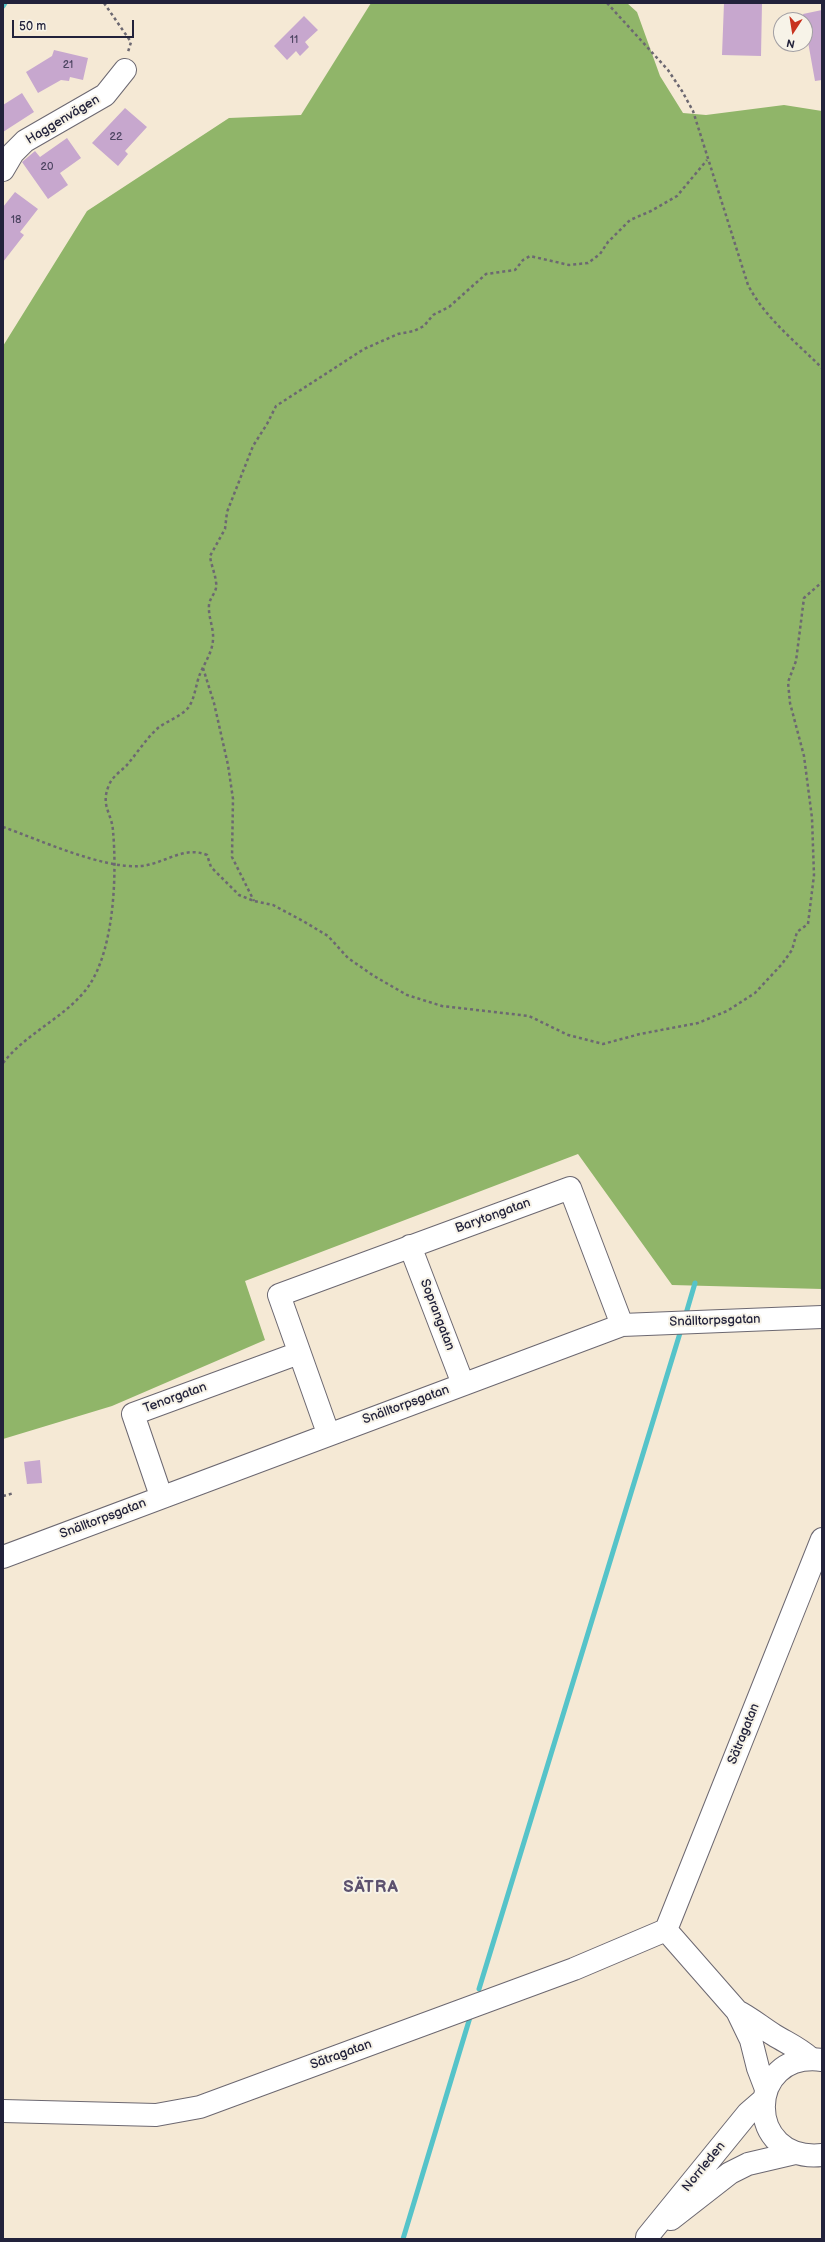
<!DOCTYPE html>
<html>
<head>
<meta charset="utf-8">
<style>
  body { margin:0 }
  #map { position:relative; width:825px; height:2242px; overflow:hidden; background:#f5e9d5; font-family:"Balsamiq Sans",sans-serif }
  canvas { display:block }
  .frame { position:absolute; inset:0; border:4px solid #22223b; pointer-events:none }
  .north { position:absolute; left:773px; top:12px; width:40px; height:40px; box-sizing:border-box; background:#f7f3e8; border:1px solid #a29fa3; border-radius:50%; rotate:192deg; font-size:11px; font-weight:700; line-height:16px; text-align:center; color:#22223b }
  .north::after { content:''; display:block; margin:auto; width:14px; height:18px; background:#c8321e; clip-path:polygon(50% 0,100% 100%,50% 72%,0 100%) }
  .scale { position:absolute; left:12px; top:20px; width:122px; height:18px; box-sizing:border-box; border:2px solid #22223b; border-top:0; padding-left:5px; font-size:12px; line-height:14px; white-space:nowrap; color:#22223b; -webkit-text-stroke:3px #f7f3e8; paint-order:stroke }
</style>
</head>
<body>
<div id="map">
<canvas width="825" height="2242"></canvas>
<div class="frame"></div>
<div class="north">N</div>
<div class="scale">50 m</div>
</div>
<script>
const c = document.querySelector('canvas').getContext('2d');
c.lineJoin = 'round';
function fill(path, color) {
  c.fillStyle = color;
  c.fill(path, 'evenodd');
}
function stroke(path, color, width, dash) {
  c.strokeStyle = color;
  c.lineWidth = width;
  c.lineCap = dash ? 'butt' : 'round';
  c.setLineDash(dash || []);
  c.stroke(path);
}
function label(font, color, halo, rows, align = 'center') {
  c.font = font + ' "Balsamiq Sans",sans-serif';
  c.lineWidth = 4;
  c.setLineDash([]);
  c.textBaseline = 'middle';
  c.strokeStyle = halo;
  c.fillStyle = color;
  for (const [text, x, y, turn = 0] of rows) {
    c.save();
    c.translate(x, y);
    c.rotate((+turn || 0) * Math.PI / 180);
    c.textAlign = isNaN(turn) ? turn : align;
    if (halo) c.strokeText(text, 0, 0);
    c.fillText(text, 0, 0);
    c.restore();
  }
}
fill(new Path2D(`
  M371,3h256l10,9 23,64 23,37 23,2 78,-10 38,6v1178l-150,-4 -94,-131 -333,127 20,59 -153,66 -109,33v-1093l84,-135 142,-93 72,-3z`), '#90b569');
stroke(new Path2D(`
  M3,6l2,-3
  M685,1317l10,-34
  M479,1989l201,-656
  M403,2239l68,-225`), '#55c3c9', 5);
fill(new Path2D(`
  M724,3h38l-1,53 -39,-1z
  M822,10v70l-7,1 -12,-67z
  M304,16l14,14 -13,12 4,5 -9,9 -4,-5 -9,9 -13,-14z
  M54,50l34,8 -5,22 -13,-3 -1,4 -8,-1 -23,13 -12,-21 26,-16z
  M22,93l12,19 -31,20v-27z
  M125,108l22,19 -22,24 3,3 -10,12 -26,-23z
  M67,138l14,20 -21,15 8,12 -20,14 -26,-37 13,-11 5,6z
  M15,192l23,17 -18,23 4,3 -21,27v-55z
  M40,1460l2,23 -15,1 -3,-22z`), '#c7a7ce');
const minor = new Path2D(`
  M3,170l10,-17 12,-12 80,-46 20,-25
  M410,1246l53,138
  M328,1433l-49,-138 291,-107 52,137
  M161,1496l-28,-82 166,-61
  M3,1557l619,-232 200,-8
  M666,1930l156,-391
  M737,2011c14,7 24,16 37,24 13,8 25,13 36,23
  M3,2111l153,4 44,-8 374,-138 92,-39 71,81 14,29 7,28 8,21`);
const major = new Path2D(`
  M822,2060c-77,-10 -78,103 0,95
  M671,2219l59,-46 18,-9 47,-11
  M647,2237l101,-124 15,-13`);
stroke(minor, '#6c6871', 24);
stroke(major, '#6c6871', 24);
stroke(new Path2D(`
  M104,3l27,39 -3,10
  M607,3l61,67 14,21 11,20 55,174c17,33 48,57 74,83
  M203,668l11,35 14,62 5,34 -1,58 22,44
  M3,827c37,13 100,42 137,39 23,-1 43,-21 67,-11l4,12 28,28 15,6 19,4 30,16 25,15 20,22 26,18 33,19 35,11 87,10 39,19 35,9 37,-10 58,-11 29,-12 28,-18 27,-29 10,-14 5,-18 11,-8 6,-49 -2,-57 -8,-62 -14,-53 -2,-21 8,-21 8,-63 18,-16
  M3,1063c25,-32 66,-47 87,-79 24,-37 27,-109 23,-153 -1,-18 -13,-25 -4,-46 3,-8 12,-14 18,-20 10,-12 19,-26 31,-37 9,-7 22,-11 30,-20 7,-9 8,-25 12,-34 5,-12 12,-21 13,-34 1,-12 -5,-23 -4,-35 1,-9 9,-13 7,-23 -1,-9 -5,-17 -6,-26l15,-27 2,-17 26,-66 14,-22 9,-18 88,-57 34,-15 16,-3 10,-5 9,-11 16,-8 37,-33 29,-4 8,-10 7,-4 39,9 19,-2 12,-9 8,-12 22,-22 21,-9 26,-15 30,-36
  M3,1496l11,-3`), '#6c6871', 2.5, [3, 3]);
stroke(minor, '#fff', 22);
stroke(major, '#fff', 22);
label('11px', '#4b4360', null, [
  ["11",294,40],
  ["21",68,65],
  ["22",116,137],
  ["20",47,167],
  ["18",16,220]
]);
label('13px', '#22223b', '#f7f3e8', [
  ["Haggenvägen",63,120,-31],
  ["Barytongatan",493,1216,-20],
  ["Soprangatan",437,1315,69],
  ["Snälltorpsgatan",715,1321,-2],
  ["Tenorgatan",175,1398,-20],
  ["Snälltorpsgatan",406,1405,-20],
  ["Snälltorpsgatan",103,1519,-21],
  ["Sätragatan",744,1734,-68],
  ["Sätragatan",341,2055,-20],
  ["Norrleden",704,2167,-51]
]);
c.letterSpacing = '1px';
label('bold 17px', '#5c516e', '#f7f3e8', [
  ["SÄTRA",371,1888]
]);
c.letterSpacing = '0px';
</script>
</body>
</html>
